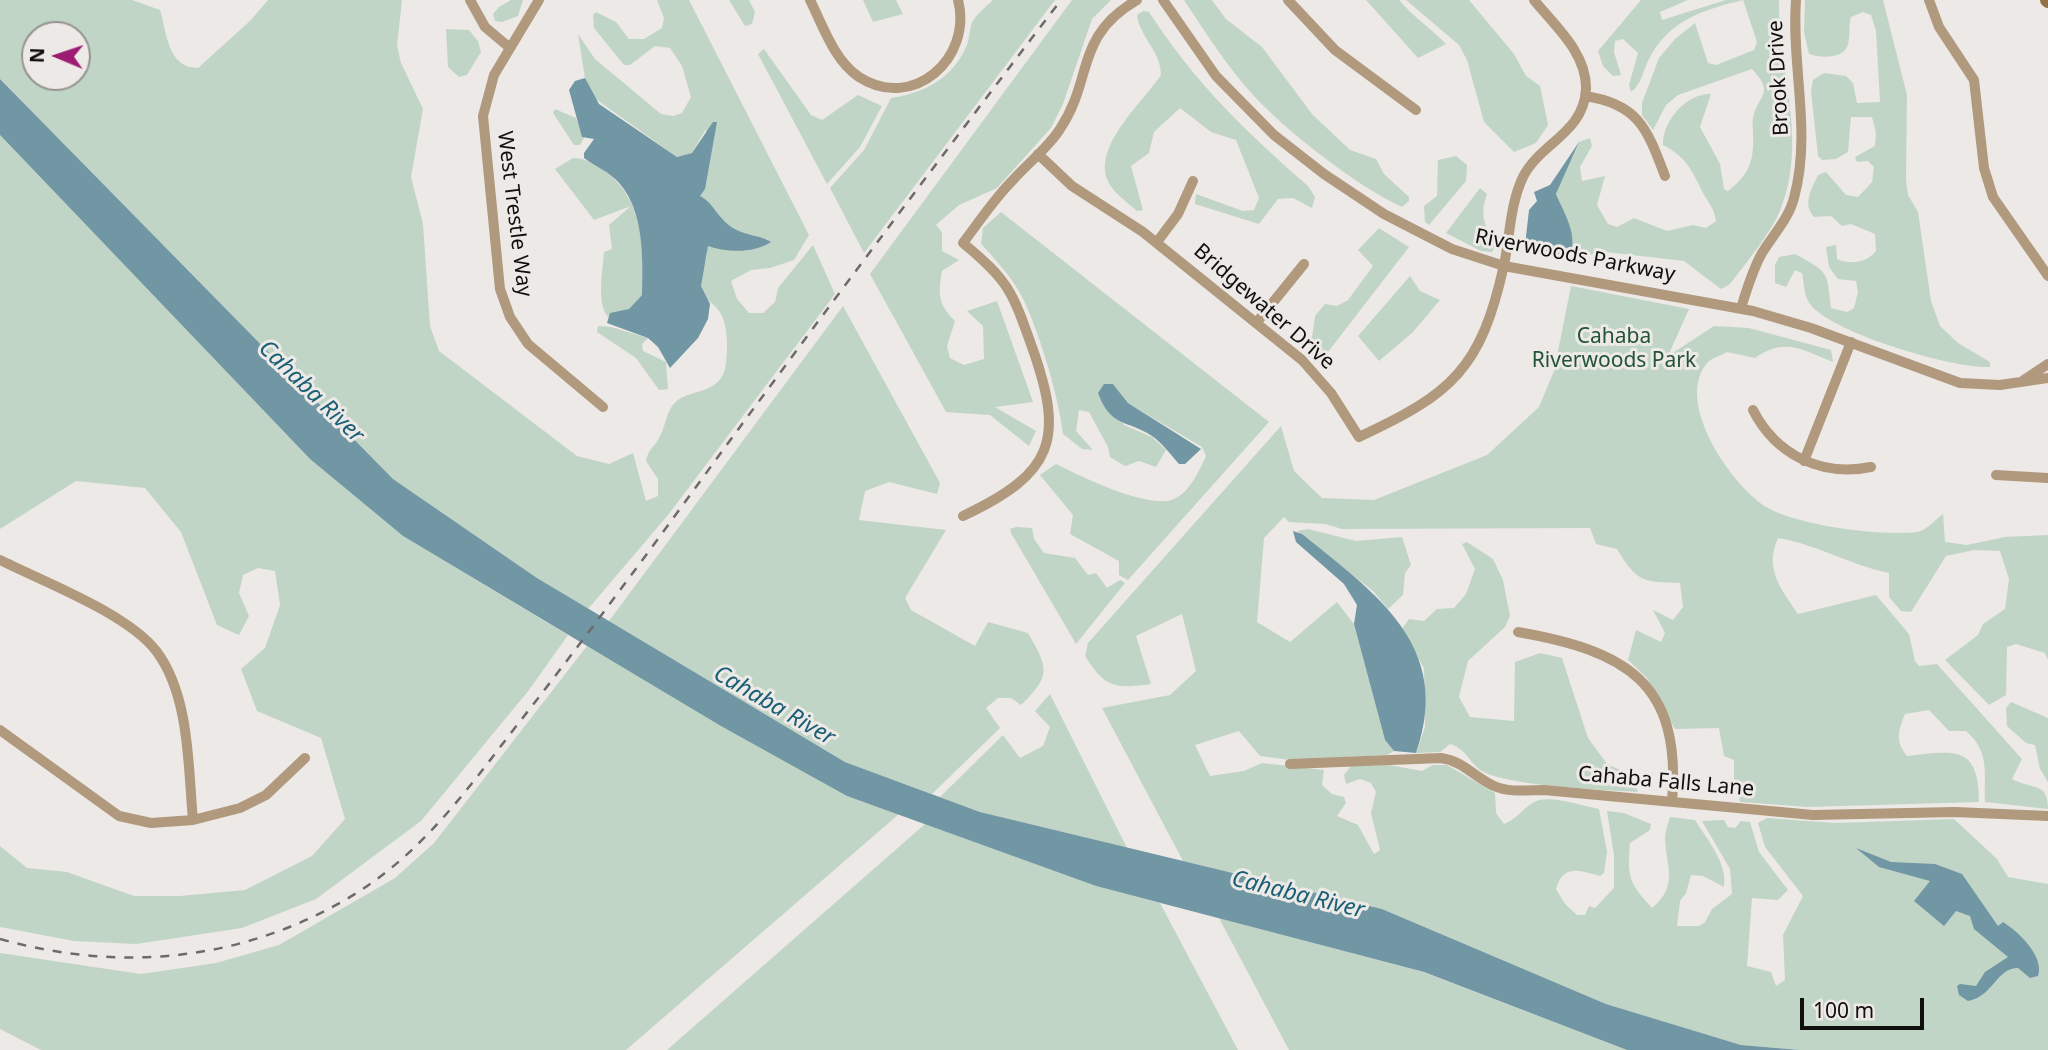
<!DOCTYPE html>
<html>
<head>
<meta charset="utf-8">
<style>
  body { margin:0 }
  #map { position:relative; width:2048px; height:1050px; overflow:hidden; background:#ede9e6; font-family:"Noto Sans",sans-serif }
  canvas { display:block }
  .north { position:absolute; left:21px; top:21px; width:70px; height:70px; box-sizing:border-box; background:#ede9e6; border:2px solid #959290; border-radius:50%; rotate:272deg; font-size:19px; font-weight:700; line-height:28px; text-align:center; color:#100f0e }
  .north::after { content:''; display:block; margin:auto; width:24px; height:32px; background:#9c1d72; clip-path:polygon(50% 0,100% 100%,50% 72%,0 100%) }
  .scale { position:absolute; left:1800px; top:998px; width:124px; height:32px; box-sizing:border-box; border:4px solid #100f0e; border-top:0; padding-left:9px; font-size:21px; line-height:24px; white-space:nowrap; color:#100f0e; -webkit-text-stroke:5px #ede9e6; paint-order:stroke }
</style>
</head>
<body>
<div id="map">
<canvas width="2048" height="1050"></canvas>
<div class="north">N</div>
<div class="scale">100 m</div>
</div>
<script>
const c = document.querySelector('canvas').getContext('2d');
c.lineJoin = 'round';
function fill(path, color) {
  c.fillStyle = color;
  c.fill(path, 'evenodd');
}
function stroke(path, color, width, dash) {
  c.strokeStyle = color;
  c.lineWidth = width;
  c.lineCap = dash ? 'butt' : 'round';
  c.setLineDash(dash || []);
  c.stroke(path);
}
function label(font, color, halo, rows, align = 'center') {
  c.font = font + ' "Noto Sans",sans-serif';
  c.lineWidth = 6;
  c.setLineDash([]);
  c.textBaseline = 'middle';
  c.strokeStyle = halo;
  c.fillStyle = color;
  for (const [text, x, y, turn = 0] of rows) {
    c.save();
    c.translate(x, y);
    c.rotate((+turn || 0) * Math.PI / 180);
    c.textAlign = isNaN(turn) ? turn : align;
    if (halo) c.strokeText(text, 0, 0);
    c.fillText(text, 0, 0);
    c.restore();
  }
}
fill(new Path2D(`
  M0,0h132l28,10c7,24 8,58 38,58l53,-48 17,-20h134l-5,46 4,17 22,46 -12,68 12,47 7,102 9,25 138,105 32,8 24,-11 13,48 12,-5v-17l-12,-18c2,-12 8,-13 13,-23 8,-13 6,-28 19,-38 16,-11 41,-7 47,-31 3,-15 4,-45 -6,-58 -6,-9 -18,-13 -18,-26 -1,-12 7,-24 6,-37l1,-2 62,-6c-19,-4 -38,-8 -52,-23 -7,-8 -9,-15 -18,-21 12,-17 6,-47 6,-67l-14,24 -15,4 -84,-60 -8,-19 -7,-44 17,25 66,55 12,2 9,-3 9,-16 -9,-31 -12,-18 -15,-2 -25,19h-6l-30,-37 -1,-13 3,-3 20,10 13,17h15l18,-11 2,-10 -7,-18h32l120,235 -15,25 -24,8 -19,2 -20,11 6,18 12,14h14l12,-11 3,-14 35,-43 22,49 -167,221 -80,94 -51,-31 -144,-99 -393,-400zM35,35h42v42h-42z
  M511,0h12l-5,16 -16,6 -7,-1 -2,-7 6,-7z
  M729,0h20l6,12 -3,12 -7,2z
  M863,0h33l7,14 -30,8z
  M993,0h62l-191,253 -34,-65 34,-38 27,-52c34,-5 62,-20 76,-53 3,-8 2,-19 7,-26 5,-7 13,-13 19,-19z
  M1072,0h39l-19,19 -29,85 -12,24 -54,60 -38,17 -23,20 6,7v19l17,9 -17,11c-4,22 -4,34 13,50l-8,25 3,12 14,7 20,-6 -1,-33 -16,-15 30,-10 36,101 -38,5 41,24 -7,15 -39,-31 -44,-3 -76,-138z
  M1184,0h28l14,19 36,28 50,67 38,36 26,9 8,15 25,23v4l-7,6c-44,-20 -116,-76 -149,-112 -26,-29 -48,-63 -69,-95z
  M1366,0h33c14,17 32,28 47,44l-28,14z
  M1406,0h63l45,54 12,22 14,10 8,39 -12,18 -22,9 -30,-30 -17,-62 -8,-15z
  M1641,0h47l-28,12 2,8 64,-20h53c-1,69 29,140 2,208 -9,24 -35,55 -51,76l-9,5 -37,-28 -78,-9 -37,6c9,-19 -5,-46 -13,-64l23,-52 11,-4 2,8 -12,21 2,14 23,-5 -8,29 11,19 9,3 17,-9 33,13 26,-6 13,3 10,-7c-2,-14 -8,-18 -14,-30 -10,-21 -17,-35 -39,-46 -1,-23 23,-52 48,-51l-11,33 20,37 4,25 4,2c22,-17 26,-31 25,-57 0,-5 -1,-12 0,-17 6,-23 22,-23 -1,-48l-74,26 -12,10 -13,25 -11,-15v-12l17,-45 16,-19 20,-16 13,40 8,2 38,-15 3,-8 -14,-42c-40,10 -74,20 -94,59 -6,11 -7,25 -18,33l-2,-7 9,-32 -15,-14 -8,2 -1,11 7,23 -8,1 -10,-10 -5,-15z
  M1805,0h78l24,95 -1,85 2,15 10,17 13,89 9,25 18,17 32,19v5c-36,2 -159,-34 -180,-63 -6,-7 -6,-21 -8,-31l-7,-3 -9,17 -11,-4v-18l4,-8 16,-3c35,19 32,18 36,54l16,4 7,-4 4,-16 -2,-11 -18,-2 -9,-12 -3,-20 10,-2 1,14c14,6 29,4 39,-8l-1,-17 -24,-10 -9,2 -11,-10 -17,1c-12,-13 -2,-29 4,-42l8,-3 20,23 12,2 14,-15 2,-15 -6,-6 -11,1 -2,-5 20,-11 1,-13 -4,-16h-21l-3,35 -12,7 -14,1 -4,-4 -7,-65 2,-11 11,-7 22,3 7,7 4,20 23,-1 -4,-71 -5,-16 -8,-3 -12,5c-3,9 0,21 -4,30 -5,12 -28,11 -38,7l-5,-22z
  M1143,11l6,1c46,71 96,119 159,174l7,11 -3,11 -19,-10 -15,1 -19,25 -64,-20 1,-10 47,17 11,-1 5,-12 -23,-58 -25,-8 -31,-24 -26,24 -5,21 -18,13 12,44 -6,1c-10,-9 -26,-20 -30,-32 -12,-35 35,-76 54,-104 0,-24 -21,-37 -24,-60z
  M446,29l23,1 9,11 3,11 -14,23 -8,2 -11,-10z
  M764,49l47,66 11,5 36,-25 24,11 -22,41 -33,37 -69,-130z
  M555,109l21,9 8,20 -4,7h-6l-21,-32z
  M0,135l310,324 93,77 165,99 -39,55 -108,131 -105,78 -74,29 -106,16 -62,-3 -74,-14v-81l27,22 40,4 67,24h46l65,-6 67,-34 33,-37 -24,-81 -64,-27 -16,-42 24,-21 15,-43 -5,-34 -17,-3 -15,7 -4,18 10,23 -10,19 -22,-10 -36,-93 -36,-44 -69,-7 -76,48z
  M1456,156l11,9 -1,16 -37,44 -4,-3 -1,-16 13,-10 1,-36z
  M573,158c12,0 16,4 25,9 46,26 46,81 44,128l-13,14 -21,8c-12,-15 -5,-47 -4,-65l8,-3 -3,-24 22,-19 -37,14 -39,-51z
  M1480,188l7,6c-7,20 -4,32 10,48l-5,10 -11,-1 -35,-18z
  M1001,212l268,210 -141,158 -9,-5v-14l-49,-27 3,-19 -33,-40 16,-11c24,12 93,46 118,35 16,-7 25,-28 32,-43l-4,-9 -74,-44 -15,-19h-9l20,41 28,12 14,13 -10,17 -17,-6 -14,5 -15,-9 -2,-10 -19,-35 -10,-2 -3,21 17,19 -11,-1 -19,-15c-4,-36 -22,-95 -37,-129 -10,-23 -28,-43 -45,-61l2,-16z
  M1379,228l30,19 -81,105 -10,6 -8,-6 5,-36 10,-12 12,2 11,-6 25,-34 -15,-16z
  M1410,276l10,15 20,9 -27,32 -34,29 -21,-25z
  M1571,286l118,23 -21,47 46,-30 35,2 82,22 2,12c-32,-12 -47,-25 -78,-4l-28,-6c-5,3 -15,6 -19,10 -36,39 25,126 60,146 32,18 112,28 149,24 10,-2 18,-12 26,-18l2,28 22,3 38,-8 43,-2v125l-3,-7 -29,-9 -9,3 -1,48 -17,10 -44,-45 33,-25 5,-11 22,-15 4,-30 -9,-28 -26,-1 -28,6 -35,56 -10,-1 -12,-14v-24c-39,-8 -73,-29 -111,-35 -14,31 3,51 20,76l78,-19 33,39 6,27 4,5 18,-2 85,95 -10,20c20,11 36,2 36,30l-63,-7c-1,-30 5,-50 -19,-71h-17l-20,-21 -24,4c-7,17 -10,27 2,42 47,-5 72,-12 72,46l-171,5 -68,-5 -6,-23v-19l-10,-4 -5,-28 -44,1 -28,-51 -19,-18 8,-30 25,12 4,-9 -12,-23 20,10 10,-13 -3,-24c-38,-1 -43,-1 -63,-34l-21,-5 -6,-16 -248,1 -17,-5 -36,-2 -5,-5 -20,21 -7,84 33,20 47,-40 17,22 31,116 9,11 -7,4 -97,5 -30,-4 -21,-25 -44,14 15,31 34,-5 18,-8 62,7 -2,15 10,9 12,3 2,6 -9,13 21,9 16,29 6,-4 -9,-37 5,-21 -5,-9 -11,-4 -14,5 -2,-9 7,-9 38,-1 33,6 11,-6h14l48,28 1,20 8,11c13,-5 19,-16 30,-22 16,-8 48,4 65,7l8,43 -3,21 -4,3c-21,-6 -37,-12 -44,13l9,15 12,11h8l4,-9 6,2 19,-20v-33l-7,-44 17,2 27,11 -1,6 -20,13c-3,34 -1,40 22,65 27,-22 14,-42 13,-69 0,-7 3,-15 5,-22l25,3c12,19 33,44 29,67l-21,-11 -12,-1 -5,18 -6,8 -3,25h22l6,-4 7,-13 20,-15 -2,-25 -28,-48 22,-1 4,7 7,1 6,-7 9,1 9,30 29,38 -10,10 -26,-2 -5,68 24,6 5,14 9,-6 -2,-45 20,-39 -38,-49 -7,-24 9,-5 68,5 119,-4 43,40 11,18 40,7v166h-248l-59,-5 -135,-41 -224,-95 -199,-48 -81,-153 68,-13 26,-24 -14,-57 -46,22 15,48c-36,5 -46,4 -66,-28l3,-13 193,-217 13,45 28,27 52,2 113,-45 52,-48 15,-36z
  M843,306l97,177 -3,11 -48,-12 -24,9 -6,29 87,10 -41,68 6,12 64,36 13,-24 40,11c20,35 24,42 -7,72l-10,-7h-13l-12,10 14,20 -68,66 -87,-32 -236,-141z
  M598,326l13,1 37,11 -6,6 1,7 23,11 2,27 -9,1 -23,-32 -39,-26z
  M1016,527l16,1 2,11 10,14 31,5 13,17 8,-2 11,15 13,-8 5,3 -49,61 -65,-111 -1,-4z
  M1308,529l48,12 46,-4 9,28 -6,8 -2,22 -15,14 -15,-18 -76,-60z
  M1467,542l26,17 10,21 7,36 -5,11 -37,34 -9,36 11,20 44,4 1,-59 25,-9 22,5 26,80 19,26 24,11 7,17c-33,-2 -131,-6 -156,-21 -13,-8 -15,-22 -32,-27l-10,8 -24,1 9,-26 -1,-59 -22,-39 7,-10 15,2 13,-12 17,-1 12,-14 9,-25 -13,-25z
  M587,646l260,150 52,18 -273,236h-585l-41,-21v-76l141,21 75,-11 63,-18 116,-67 39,-35z
  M1050,694l77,154 -147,-36 -40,-15 63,-62 17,23 23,-12 7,-19 -15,-16z
  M2011,702l37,16v64l-8,-13 -5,-24 -9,-2 -19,-17 -1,-18z
  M925,824l171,62 64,17 78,147h-571z
  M1219,918l204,54 204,78h-338z`), '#c1d5c6');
fill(new Path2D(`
  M585,78l14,26 78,53 15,-4 21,-31h4l-12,67 -5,7c13,6 18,23 33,32 12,8 28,7 38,14 -18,12 -46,10 -63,4l-7,40 9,18 -2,15 -10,19 -28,30 -12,-21 -10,-9 -41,-15 3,-10 19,-4 13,-14c1,-36 2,-83 -22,-111 -10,-12 -24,-17 -36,-26v-5l10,-14 -12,-2 -13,-47 6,-9z
  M0,79l393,400 144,99 308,184 135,50 402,97 224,95 135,41 59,5h-173l-203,-78 -328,-86 -249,-90 -126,-70 -318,-190 -93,-77 -310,-324z
  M1579,142l-23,52c9,21 23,42 13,64l-5,1 -19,-8 -12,3 -8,-9 4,-35 8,-9 -3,-9 16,-7z
  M1104,384h9l15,19 73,46 -16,15h-6c-8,-9 -17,-21 -27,-28 -26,-17 -41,-8 -54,-43z
  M1293,531l9,3c73,59 152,112 114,219l-22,-2 -9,-11 -31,-116 3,-19 -13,-21 -48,-42z
  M1856,848l35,14 44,2 27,10 36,52 5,-4c15,9 42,35 35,54l-8,2 -12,-10c-22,0 -24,28 -50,33l-9,-6 -2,-9 3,-2 16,2 9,-14 23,-15 -34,-28 -4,-13 -14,-5 -12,15 -30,-25 16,-20 -51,-14z`), '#7196a4');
stroke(new Path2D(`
  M470,0l15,27 25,21
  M539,0l-45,75 -11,41 17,173 10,28 18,27 75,63
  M810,0c13,26 24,60 49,77 54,35 114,-19 99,-77
  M1163,0l53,76 58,59 50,39 60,40 68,35 52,17 249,45 58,17 149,55 40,2 48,-7
  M1288,0l47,50 81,60
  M1929,0l10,27 35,53 10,88 9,29 55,79
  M1585,96c54,8 62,33 80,80
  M1038,154l34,32 71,46 159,128 29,33 28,44c93,-43 122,-68 145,-172 6,-29 6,-61 19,-88 17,-34 61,-44 63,-88 1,-36 -31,-63 -52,-89
  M1157,242l21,-28 15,-33
  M1741,308c6,-19 11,-37 21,-55 11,-18 27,-35 32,-55 18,-66 -3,-132 2,-198
  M1257,322l47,-58
  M2024,380l24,-16
  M1753,410c23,45 68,67 118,57
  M1804,461l47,-119
  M1996,475l52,3
  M963,516c91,-43 102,-76 69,-169 -20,-56 -23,-66 -69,-104 16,-21 31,-44 50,-63 15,-17 35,-32 47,-51 34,-51 14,-92 77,-129
  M0,560c44,22 129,54 157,92 33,45 31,115 36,168
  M1518,632c108,19 164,50 154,170
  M0,730l119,86 32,7 42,-3 47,-12 26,-13 39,-37
  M1290,764l151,-6c22,3 33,19 53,28 16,7 34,4 50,4l269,25 142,-3 93,4`), '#b0997d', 10);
stroke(new Path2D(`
  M2047,0l1,1`), '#937148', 14);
stroke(new Path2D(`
  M0,939c118,33 237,23 345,-39 73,-42 119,-106 169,-171 55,-70 108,-141 160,-212 127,-174 256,-346 387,-517`), '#6d6b69', 2.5, [9, 9]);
label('21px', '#100f0e', '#ede9e6', [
  ["Brook Drive",1779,78,-93],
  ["West Trestle Way",514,214,83],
  ["Riverwoods Parkway",1575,256,11],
  ["Bridgewater Drive",1264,307,41],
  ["Cahaba Falls Lane",1666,782,5]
]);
label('21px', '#225334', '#ede9e6', [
  ["Cahaba",1614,337],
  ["Riverwoods Park",1614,361]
]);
label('italic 23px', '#196076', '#ede9e6', [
  ["Cahaba River",311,392,44],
  ["Cahaba River",774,706,30],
  ["Cahaba River",1298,895,14]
]);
</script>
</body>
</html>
